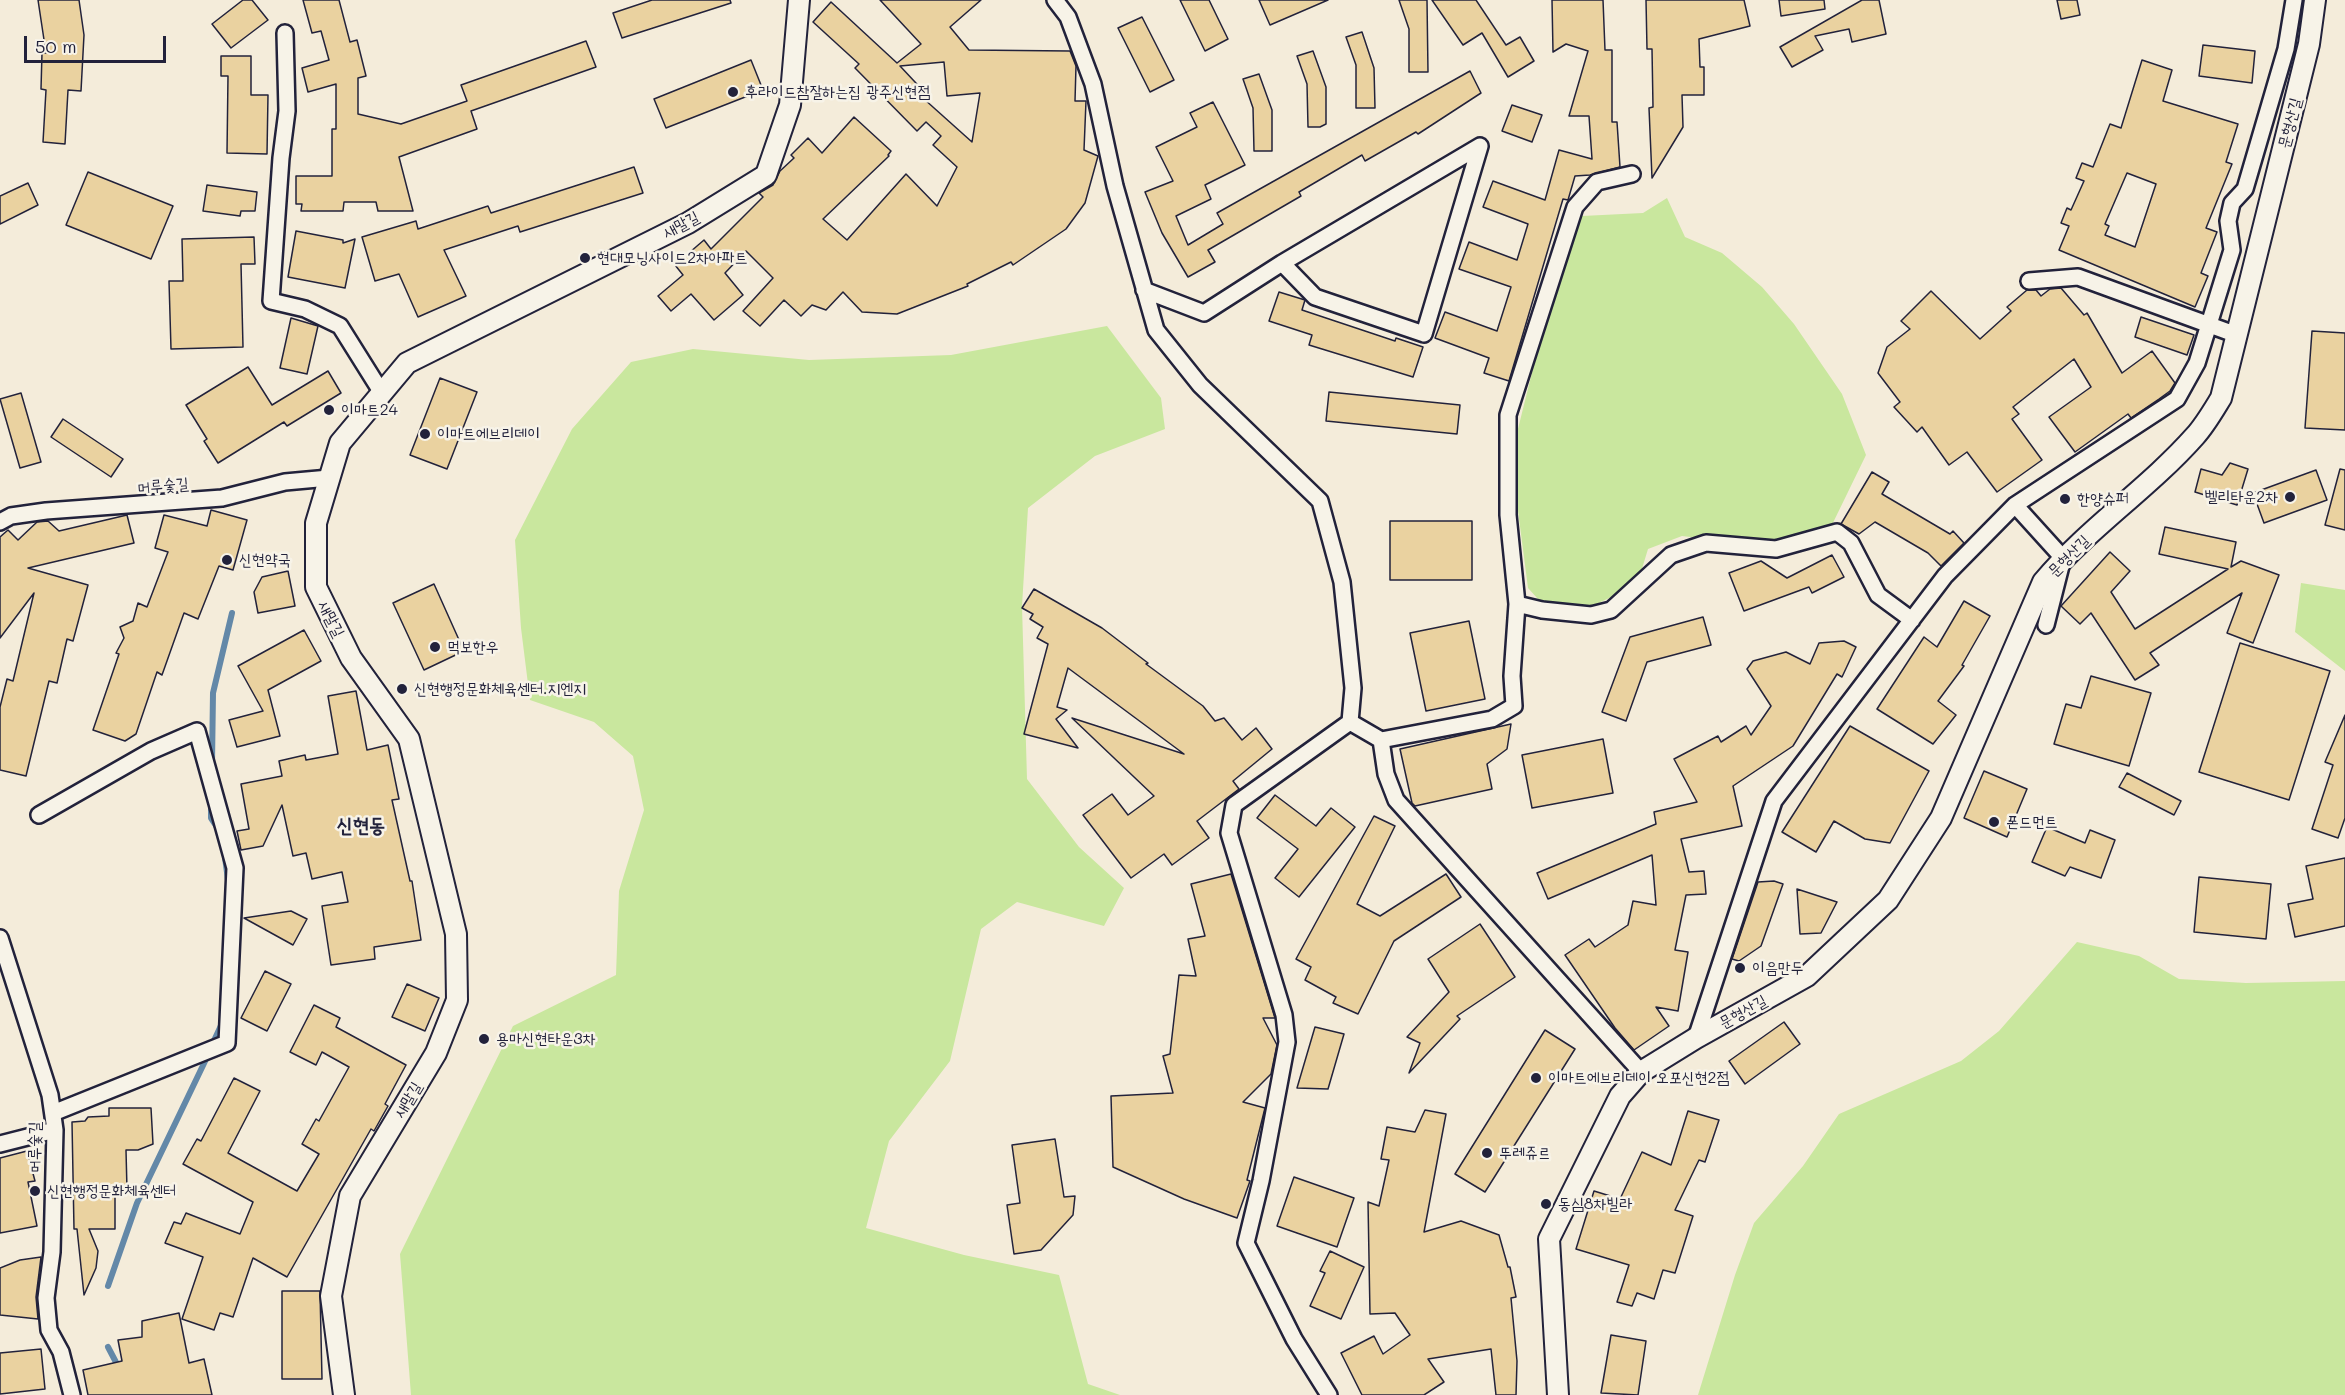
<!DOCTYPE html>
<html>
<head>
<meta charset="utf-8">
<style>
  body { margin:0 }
  #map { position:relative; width:2345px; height:1395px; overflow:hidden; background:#f4ecda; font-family:Mali,sans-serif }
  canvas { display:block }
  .scale { position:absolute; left:24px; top:36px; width:142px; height:27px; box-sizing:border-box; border:3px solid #22223b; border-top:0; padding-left:8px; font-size:18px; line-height:21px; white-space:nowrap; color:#22223b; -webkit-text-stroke:4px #f7f3e8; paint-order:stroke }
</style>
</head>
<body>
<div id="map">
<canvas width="2345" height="1395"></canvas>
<div class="scale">50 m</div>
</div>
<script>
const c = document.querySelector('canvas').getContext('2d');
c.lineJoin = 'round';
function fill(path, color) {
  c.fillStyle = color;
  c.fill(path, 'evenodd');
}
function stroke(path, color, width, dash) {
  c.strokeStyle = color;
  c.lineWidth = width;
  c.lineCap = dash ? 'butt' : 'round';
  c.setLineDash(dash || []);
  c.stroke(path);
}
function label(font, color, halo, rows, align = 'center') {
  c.font = font + ' Mali,"Poor Story",sans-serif';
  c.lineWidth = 5;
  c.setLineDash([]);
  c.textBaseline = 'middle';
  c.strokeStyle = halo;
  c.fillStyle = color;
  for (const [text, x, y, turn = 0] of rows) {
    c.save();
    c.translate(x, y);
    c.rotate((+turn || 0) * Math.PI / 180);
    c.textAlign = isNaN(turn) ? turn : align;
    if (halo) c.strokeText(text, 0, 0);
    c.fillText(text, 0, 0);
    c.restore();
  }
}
fill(new Path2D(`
  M1667,198l18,39 37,16 40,34 32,37 48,70 24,61 -38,78 -46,6 -59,2 -41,-5 -34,13 -11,36 -64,30 -26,-6 -19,-21 -17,-131 48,-193 23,-48 61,-3z
  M1107,326l54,72 4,31 -70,27 -67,52 -6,98 5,173 52,68 45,41 -20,38 -87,-24 -36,27 -31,132 -61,80 -23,87 98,27 95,20 29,109 32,11h-709l-11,-141 113,-228 103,-51 3,-84 25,-81 -11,-54 -39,-34 -64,-22 -9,-72 -6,-88 57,-111 59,-67 62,-13 116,11 142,-5z
  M2301,583l44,7v81l-50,-39z
  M2077,942l62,14 40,23 67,4 99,-2v414h-647l37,-120 19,-52 49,-57 36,-52 122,-53 38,-30z`), '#c9e79e');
stroke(new Path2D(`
  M212,763l1,-70 19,-80
  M211,804v14l8,12
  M225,857l3,23
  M212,1045l12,-26
  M108,1286l29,-83 71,-148
  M108,1347l11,21`), '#6388a8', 6);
const building = new Path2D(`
  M38,0h41l5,35 -3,56 -13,-1 -3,54 -22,-2 3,-52 -5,-1 1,-36h4z
  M243,0h9l16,20 -37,28 -19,-24z
  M303,0h36l11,42 7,-2 9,36 -8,2v36l43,10 66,-23 -6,-16 125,-44 10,26 -125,44 6,18 -78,28 14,54h-35l-2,-9h-32l-1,9h-42l1,-7h-6v-28h36v-47h4v-45l-28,8 -6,-24 27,-8 -8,-29 -9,2z
  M652,0h78l1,3 -109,35 -9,-25z
  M880,0h101l-31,27 19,23 101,1 6,15 -1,35h11l-2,49 14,6 -13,47 -19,26 -53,36 -2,-3 -44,22 1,2 -71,28 -35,-2 -19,-20 -17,18 -14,-5 -11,11 -17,-16 -24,26 -17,-15 30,-33 -27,-27 -21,22 18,22 -29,25 -23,-26 -20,17 -13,-15 25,-21 -8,-10 29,-25 7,9 52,-52 -4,-4 14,-8 7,-14 14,-13 -3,-3 17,-17 14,15 32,-36 37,34 -3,4 1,1 -66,63 24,21 59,-66 31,32 20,-39 -24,-22 8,-9 -15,-14 -9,9 -62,-63 4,-4 -46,-42 18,-20 66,61 24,-19zM944,62l3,34 33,-3 -8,49 -48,-43 6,-1 -30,-32z
  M1180,0h29l19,39 -23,12z
  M1259,0h69l-58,25z
  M1399,0h28l1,72h-19v-43z
  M1432,0h44l30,45 14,-8 14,24 -26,16 -26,-44 -19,12z
  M1552,0h51l2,50h7v72h5l3,45 -30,8 -15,1 -7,24 -5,-1 -54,182 -25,-8 5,-15 -54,-20 10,-26 52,19 14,-44 -52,-18 10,-27 48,18 11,-36 -45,-17 10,-26 52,19 14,-50 33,9 -3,-43h-20l19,-65 -22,-7 -13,8z
  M1646,0h98l6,26 -51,13 1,28h4v28h-22l1,32 -31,51 -3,-70 4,-1 -1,-58h-5z
  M1779,0h45l1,9 -44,7z
  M1862,0h17l7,34 -34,8 -3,-13 -34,7 8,14 -31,17 -12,-20z
  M2057,0h20l3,15 -19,4z
  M1142,17l32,63 -24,12 -32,-64z
  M1362,32l12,36 1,40h-19v-43l-10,-28z
  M2203,45l52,6 -3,32 -53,-7z
  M1313,51l13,36v37l-6,3h-12l-1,-43 -10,-28z
  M221,56h30v39h17l-1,59 -40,-1 1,-77h-7z
  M751,60l12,30 -97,38 -12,-29z
  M2142,60l30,10 -9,31 75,23 -12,38 6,2 -26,64 11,4 -16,41 7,3 -13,31 -136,-57 10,-24 -8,-3 6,-15 4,2 13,-29 -8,-3 6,-15 11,4 17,-43 11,4zM2127,173l29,11 -21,63 -30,-12 4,-9 -4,-2z
  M1470,71l11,22 -63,41 -2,-2 -51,29 -3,-6 -63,37 2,4 -93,54 7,12 -27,15 -26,-44 -17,-41 28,-11 -17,-34 41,-20 -7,-14 23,-11 32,63 -40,20 6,14 -35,17 12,29 35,-21 -6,-11z
  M1259,74l13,36v41h-18l-1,-43 -10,-29z
  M1512,105l30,10 -10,27 -30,-11z
  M634,167l9,26 -123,39 -2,-6 -74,24 22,46 -48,21 -19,-43 -24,7 -13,-44 54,-16 2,8 70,-23 3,7z
  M88,172l85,34 -22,53 -85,-34z
  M28,183l10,22 -38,19v-28z
  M207,185l50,7 -2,19h-14l-1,5 -37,-5z
  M296,231l47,9v3l12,-4 -10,49 -57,-11z
  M254,237l1,27h-14l2,83 -72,2 -2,-68h14l-1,-42z
  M2061,288l23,27 3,-2 35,60 30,-22 23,32 -5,8 -11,8 -28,19 -3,-4 -53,38 -26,-35 42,-30 -17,-28 -61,48 6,7 -7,5 30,41 -45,32 -30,-40 -18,13 -27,-38 -5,5 -23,-25 6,-5 -22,-29 9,-26 23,-18 -9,-8 30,-30 49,48 31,-28 -4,-4 20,-17h9l5,6 9,-7z
  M1279,292l26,8 -3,10 93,31 1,-3 27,9 -10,30 -104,-32 3,-10 -43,-14z
  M2141,317l53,18 -7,20 -52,-18z
  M291,318l27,8 -11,48 -27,-6z
  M2312,331l33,2v97l-40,-2z
  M248,367l24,38 56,-34 13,22 -54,33 -3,-4 -66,41 -14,-22 3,-2 -21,-34z
  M440,378l37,14 -30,77 -37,-14z
  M1329,392l131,13 -3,29 -131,-13z
  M21,393l20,69 -21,6 -20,-69z
  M63,419l60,40 -12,18 -60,-40z
  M2230,463l18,6 -11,36 -42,-13 6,-23 21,6z
  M2340,469l5,1v60l-20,-5z
  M2316,470l11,30 -63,23 -11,-30z
  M1872,472l17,10 -7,12 68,40 3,-3 11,12 -23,23 -13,-13 -53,-31 -16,12 -18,-10z
  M211,510l36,10 -14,50 -14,-4 -21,53 -14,-6 -22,62 -5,-3 -21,62 -11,7 -32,-11 26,-76 -3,-1 8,-15 -4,-11 13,-6 5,-18 9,4 21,-55 -13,-4 9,-33 43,11z
  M127,515l7,28 -106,25 60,17 -15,56 -6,-2 -10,44 -8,-2 -23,95 -26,-6v-63l7,-28 6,2 21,-88 -34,45v-101l8,-7 10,10 19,-18 11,-1 11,10z
  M1390,521h82v59h-82z
  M2165,527l71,15 -5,25 10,-6 38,14 -26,68 -26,-10 15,-40 -92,60 9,12 -24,15 -44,-67 -11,11 -19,-18 49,-54 20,19 -19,21 24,37 93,-60 -69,-15z
  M1832,555l12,22 -32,16 -3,-6 -65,24 -15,-38 32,-12 26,17z
  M288,571l7,35 -37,7 -4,-21 8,-15z
  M434,584l30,67 -40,19 -31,-67z
  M1034,589l68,39 46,35 -2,1 57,42 12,15 9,-3 18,22 14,-12 16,21 -39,32 6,8 -42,32 12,17 -37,27 -8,-11 -33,24 -48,-63 29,-21 16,21 26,-19 -82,-78 112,36 -116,-86 -11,39 10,3 -11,9 22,29 -54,-14 24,-90 -11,-6 6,-11 -13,-8 3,-5 -11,-6z
  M1964,601l26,15 -28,49 2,1 -26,35 18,14 -23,29 -56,-35 47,-72 13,10z
  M1703,617l8,28 -64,17 -21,59 -24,-9 28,-75z
  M1469,621l16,78 -59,12 -16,-78z
  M304,630l17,31 -53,29 12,46 -43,11 -8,-27 34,-9 -25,-45z
  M1844,641l12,6 -14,30 -5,-3 -44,72 -60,40 9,40 -61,13 8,33 15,-1 2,23 -20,1 -11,55 13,2 -10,59 -22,-4 13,19 -35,24 -19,-22 -50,-73 24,-16 6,8 33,-22 5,-24 23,4 -4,-50 -104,44 -11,-26 119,-49 -2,-12 43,-10 -23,-43 44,-23 3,6 25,-16 5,9 20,-29 -24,-37 6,-8 33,-9 24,12 9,-21z
  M2240,643l90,28 -41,129 -90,-28z
  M2091,676l60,17 -22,73 -75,-22 12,-40 15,4z
  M356,691l11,59 21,-5 11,54 -7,1 18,81h2l9,59 -47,7 1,12 -44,6 -9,-59 26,-4 -6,-30 -30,7 -6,-26 -13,3 -11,-51 -19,41 -22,4 -4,-19 12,-2 -8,-45 41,-8 -3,-15 26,-6 1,5 32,-6 -10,-58z
  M2345,715v103l-7,20 -26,-9 21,-64 -8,-3z
  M1511,724l-4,25 -20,15 5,25 -77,17 -3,-3 -12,-54z
  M1850,726l79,45 -39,72 -25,-4 -31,-18 -18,31 -34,-20z
  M1603,739l10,54 -81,15 -10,-53z
  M1984,771l43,18 -20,48 -43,-19z
  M2127,773l54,28 -7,14 -55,-28z
  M1275,795l41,31 15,-18 24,19 -56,70 -24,-19 23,-29 -41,-31z
  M1374,816l21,10 -38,78 23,12 66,-42 15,23 -67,44 -36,73 -25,-11 3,-6 -31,-17 6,-13 -15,-8z
  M2047,827l38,16 5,-13 25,10 -14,38 -31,-11 -5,9 -33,-14z
  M2345,858v68l-50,11 -7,-33 25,-5 -7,-33z
  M1231,874l44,144h-12l14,27 -6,29 -28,28 22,6 -18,72 3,1 -13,37 -53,-19 -71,-32 -2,-71 62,-3 -10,-37 7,-2 9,-79 17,1 -8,-37 17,-3 -14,-52z
  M2199,877l72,7 -5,55 -72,-7z
  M1774,881l9,3 -22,62 -22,15 -7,-2 26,-77z
  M1797,889l40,13 -16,31 -21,1z
  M291,911l16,8 -14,26 -49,-27z
  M1480,924l35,53 -58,39 3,3 -51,54 11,-30 -13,-6 42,-45 -21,-33z
  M265,971l26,13 -24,47 -26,-13z
  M407,984l32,14 -14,33 -33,-14z
  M314,1005l26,13 -4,9 70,38 -21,39 3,2 -14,25 -3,-2 -84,148 -34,-19 -20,59 -13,-4 -6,17 -32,-11 21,-62 -38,-14 9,-21 7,2 5,-11 54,21 13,-32 -70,-38 14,-25 4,2 33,-63 26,13 -32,62 69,38 22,-37 -17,-10 14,-25 3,2 30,-54 -27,-15 -6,13 -26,-13z
  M1784,1022l16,22 -55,40 -16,-23z
  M1315,1027l29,7 -16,55 -31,-1z
  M1545,1030l30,19 -90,143 -30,-18z
  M109,1108h42l2,36 -15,6h-12l1,40h-12v39h-26l9,22 -2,17 -12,27 -7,-66h-3l-2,-107 13,-1 3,-4 21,-1z
  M1425,1110l21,4 -22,118 37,-11 38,14 9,32h2l6,30 -5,1 6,63 -1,34h-20l-5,-46 -63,10 16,23 -20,13h-62l-21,-42 33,-17 9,18 27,-19 -15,-22 -25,1 -2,-112 11,4 10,-46 -8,-1 6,-32 28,5z
  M1688,1111l31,9 -14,42 -6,-2 -24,50 18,6 -18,57 -12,-3 -9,29 -17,-6 -5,13 -15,-4 12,-37 -53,-16 18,-58 26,8 22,-47 29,13z
  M1055,1139l9,58 11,-1 -2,19 -32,35 -27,4 -7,-49 13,-2 -8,-58z
  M27,1151l8,30 -7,1 9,44 -37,7v-75z
  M1294,1177l60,21 -17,49 -60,-21z
  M1330,1251l34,16 -23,52 -31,-13 15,-33 -5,-2z
  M41,1257l-5,40 2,22 -38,-4v-47l20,-8z
  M282,1291h38l2,88h-40z
  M179,1313l10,50 15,-4 8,36h-124l-5,-25 39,-9 -4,-21 24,-3v-16z
  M1611,1335l35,6 -8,54 -37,-2z
  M41,1349l4,40 -45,5v-41z`);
fill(building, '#ead2a0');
stroke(building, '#22223b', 1.5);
const minor = new Path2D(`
  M1055,0l13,17 25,67 22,102 41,144 44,55 120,116 22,81 11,106 -3,34 -116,83 -5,28 55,182 3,27 -26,139 -15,62 48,96 35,56
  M285,33l2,78 -6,47 -10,143 34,8 35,17 42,67
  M2029,281l49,-4 159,58
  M1144,290l60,23 78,-50 198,-117 -56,188 -109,-37 -33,-34
  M2015,505l48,53 -17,67
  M0,522l11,-6 35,-5 176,-13 63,-16 44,-4
  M1517,604l25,6 49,5 20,-5 60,-55 35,-12 70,6 61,-17 14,11 27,52 34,25
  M1350,722l31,18 111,-21 22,-13 -2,-30 5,-72 -9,-89v-100l67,-208 22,-25 35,-8
  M1381,740l5,34 10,26 245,272
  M39,815l112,-64 46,-20 38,137 -8,175 -174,70
  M0,938l50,157 5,35 -3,122 -6,46 3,32 12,22 11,43
  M1696,1038l78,-237 171,-225 70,-71 162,-106 20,-36 35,-113 -4,-29 4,-18 13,-14 41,-140 8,-49
  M0,1144l55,-14`);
const tertiary = new Path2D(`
  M344,1395l-13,-99 19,-100 86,-143 21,-53 -1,-66 -47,-195 -58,-81 -35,-71v-64l24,-80 67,-80 281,-140 78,-48 24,-70 9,-105
  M1558,1395l-9,-156 71,-143 21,-24 55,-34 111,-62 81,-76 53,-82 102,-236c45,-54 105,-93 152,-146 10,-11 18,-25 26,-38l88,-354 6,-44`);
stroke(minor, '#22223b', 20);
stroke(tertiary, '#22223b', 24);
stroke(minor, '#f7f3e8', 15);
stroke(tertiary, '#f7f3e8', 20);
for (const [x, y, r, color] of [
  [733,92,6,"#22223b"],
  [585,258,6,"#22223b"],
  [329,410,6,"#22223b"],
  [425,434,6,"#22223b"],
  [2290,497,6,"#22223b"],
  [2065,499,6,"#22223b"],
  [227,560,6,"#22223b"],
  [435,647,6,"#22223b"],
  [402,689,6,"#22223b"],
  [1994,822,6,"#22223b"],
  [1740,968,6,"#22223b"],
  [484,1039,6,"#22223b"],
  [1536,1078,6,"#22223b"],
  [1487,1153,6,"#22223b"],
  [35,1191,6,"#22223b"],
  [1546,1204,6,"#22223b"]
]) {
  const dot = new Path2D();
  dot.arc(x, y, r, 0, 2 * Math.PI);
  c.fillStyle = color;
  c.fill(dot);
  stroke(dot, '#f7f3e8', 2);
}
label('16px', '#22223b', '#f7f3e8', [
  ["후라이드참잘하는집 광주신현점",745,92],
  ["현대모닝사이드2차아파트",597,258],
  ["이마트24",341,410],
  ["이마트에브리데이",437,434],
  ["벨리타운2차",2278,497,"right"],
  ["한양슈퍼",2077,499],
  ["신현약국",239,560],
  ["먹보한우",447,647],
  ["신현행정문화체육센터.지엔지",414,689],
  ["폰드먼트",2006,822],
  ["이음만두",1752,968],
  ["용마신현타운3차",496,1039],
  ["이마트에브리데이 오포신현2점",1548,1078],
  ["뚜레쥬르",1499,1153],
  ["신현행정문화체육센터",47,1191],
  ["동심8차빌라",1558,1204]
], 'left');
label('16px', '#22223b', '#f7f3e8', [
  ["문형산길",2290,123,-76],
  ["새말길",681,225,-28],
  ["머루숯길",163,486,-5],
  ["문형산길",2069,556,-45],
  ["새말길",331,619,63],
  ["문형산길",1743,1012,-29],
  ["새말길",408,1100,-59],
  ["머루숯길",35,1147,-90]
]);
label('bold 20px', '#22223b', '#f7f3e8', [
  ["신현동",361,826]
]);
</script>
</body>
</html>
